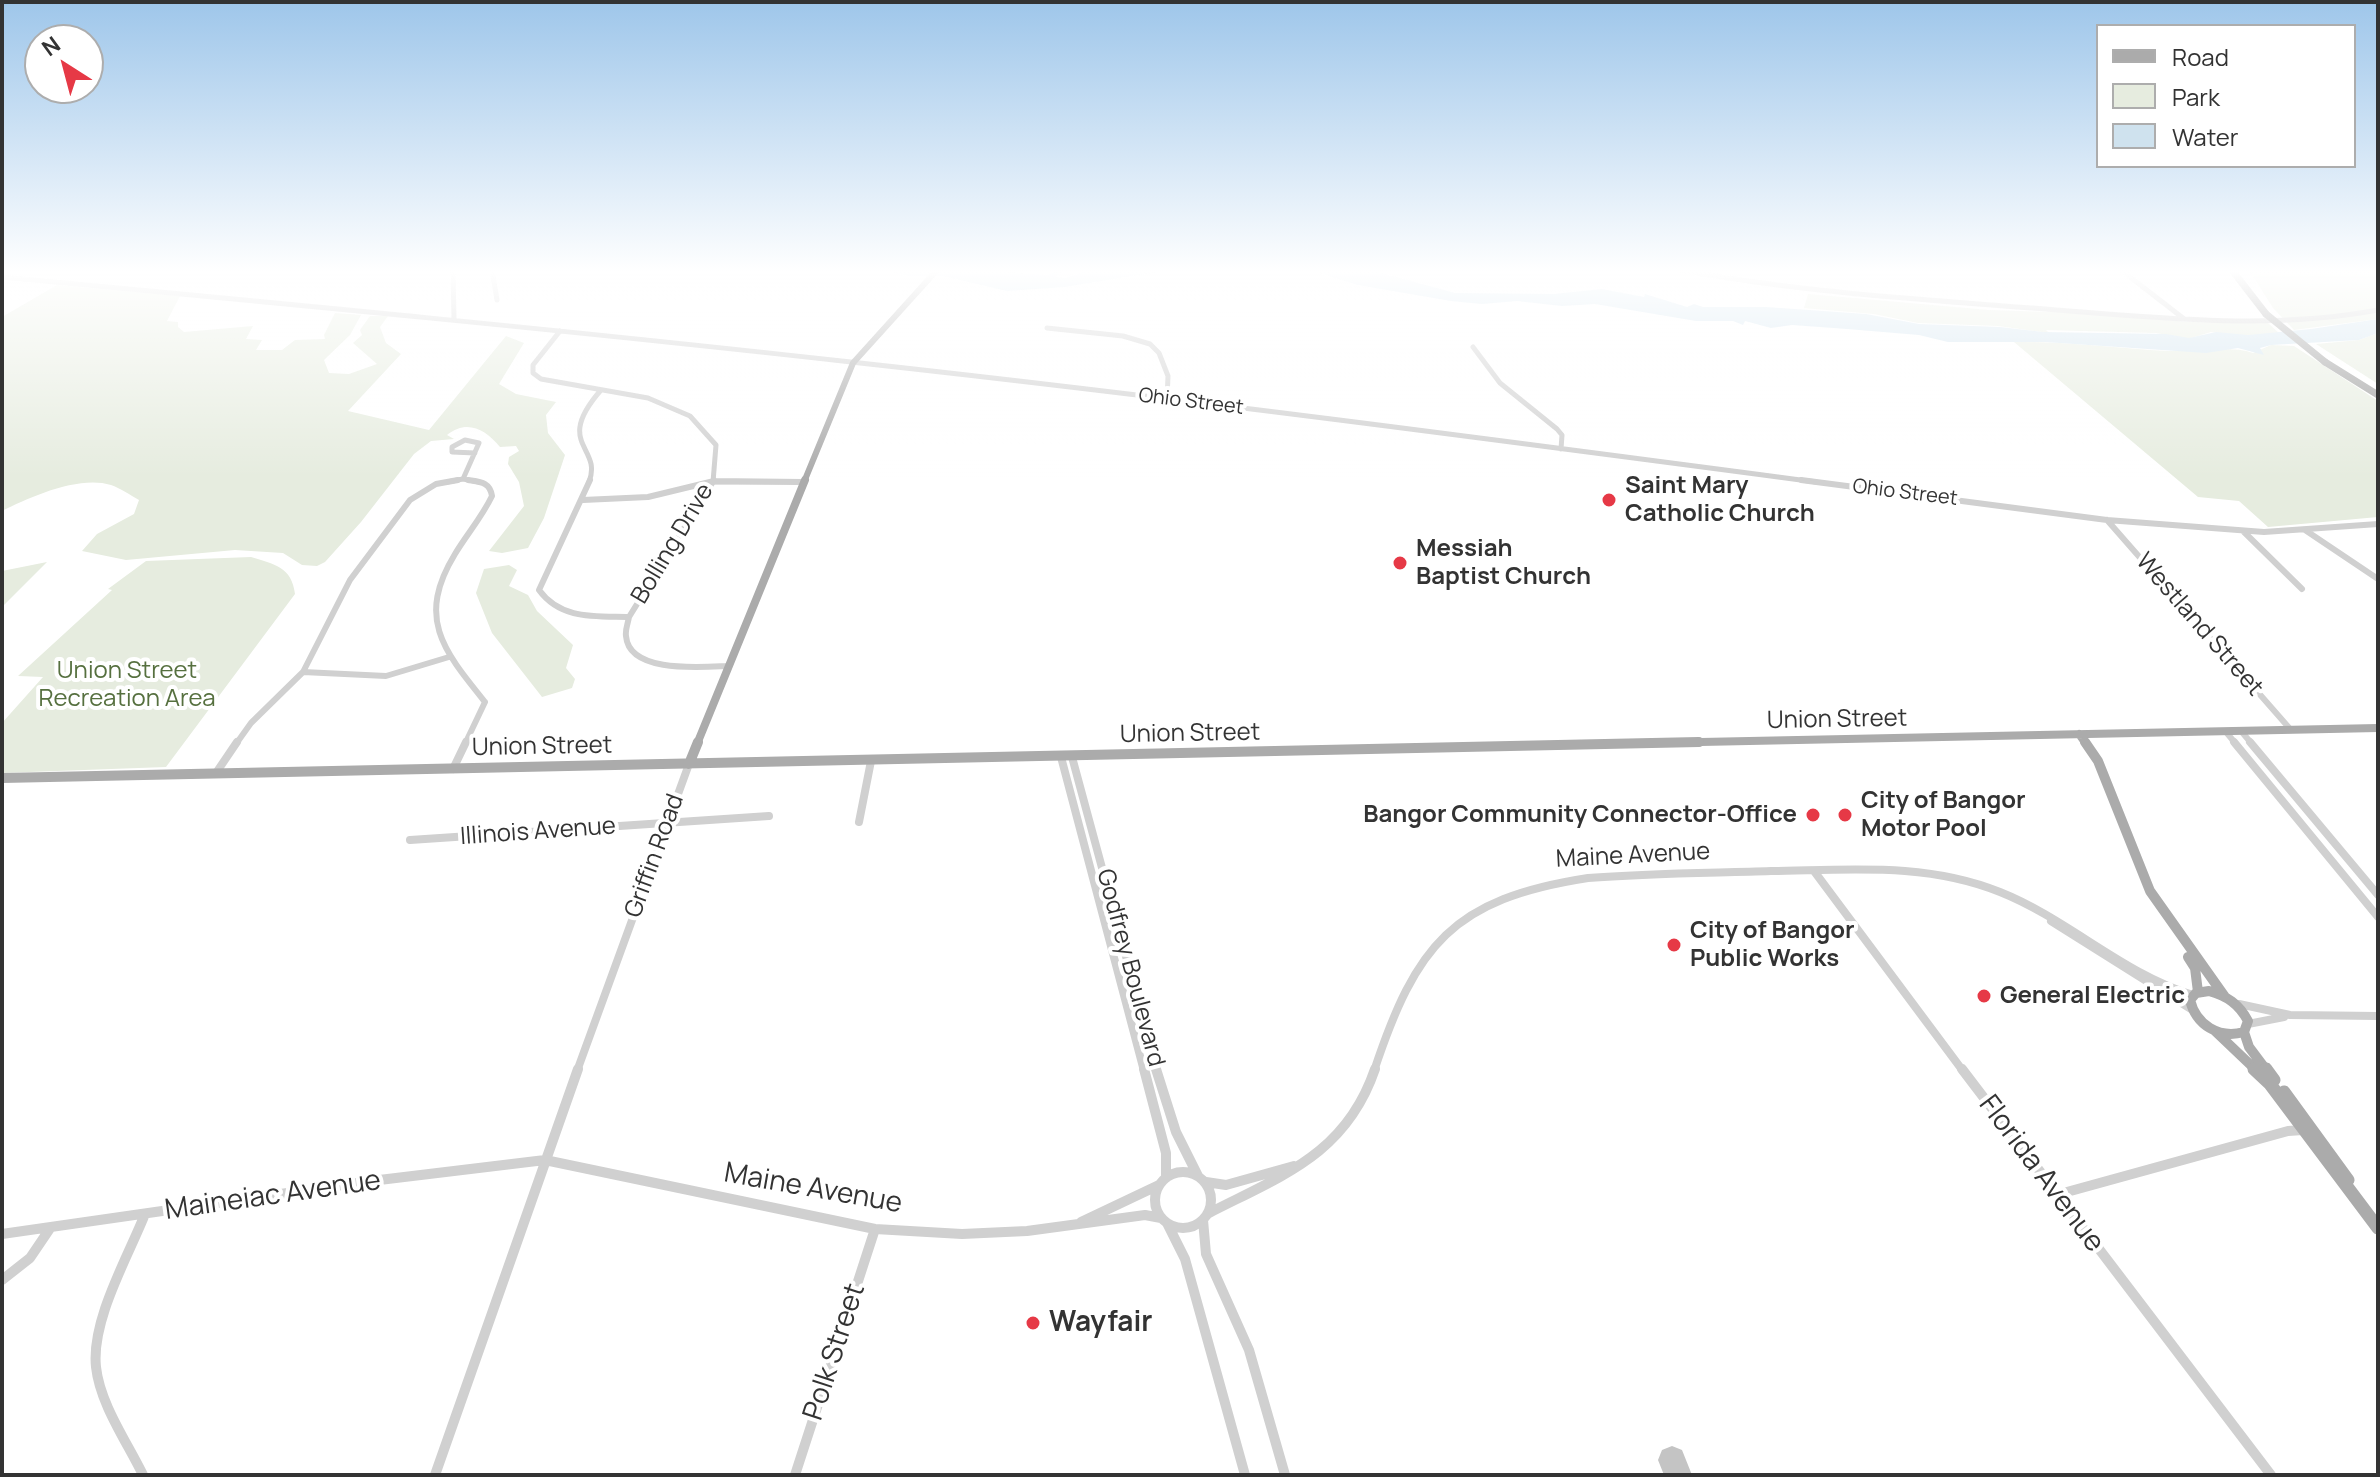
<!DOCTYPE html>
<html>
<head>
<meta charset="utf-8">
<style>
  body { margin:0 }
  #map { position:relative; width:2380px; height:1477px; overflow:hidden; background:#fff; font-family:Manrope,sans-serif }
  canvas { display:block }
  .frame { position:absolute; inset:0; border:4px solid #333; pointer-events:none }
  .legend { position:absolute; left:2096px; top:24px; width:260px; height:144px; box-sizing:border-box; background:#fff; border:2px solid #adadad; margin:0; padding:10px 14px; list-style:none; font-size:24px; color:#333 }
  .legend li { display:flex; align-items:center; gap:16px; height:40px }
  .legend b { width:40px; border:2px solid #adadad }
  .north { position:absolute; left:24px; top:24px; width:80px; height:80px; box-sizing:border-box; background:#fff; border:2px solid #adadad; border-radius:50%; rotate:324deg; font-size:22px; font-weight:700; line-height:32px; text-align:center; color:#333 }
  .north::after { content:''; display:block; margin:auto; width:28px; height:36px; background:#e63946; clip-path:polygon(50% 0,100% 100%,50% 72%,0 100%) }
</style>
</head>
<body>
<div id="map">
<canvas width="2380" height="1477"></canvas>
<div class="frame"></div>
<ul class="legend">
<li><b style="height:10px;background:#ababab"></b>Road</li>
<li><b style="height:22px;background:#e6ecdf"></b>Park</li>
<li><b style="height:22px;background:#cfe2ee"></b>Water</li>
</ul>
<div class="north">N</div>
</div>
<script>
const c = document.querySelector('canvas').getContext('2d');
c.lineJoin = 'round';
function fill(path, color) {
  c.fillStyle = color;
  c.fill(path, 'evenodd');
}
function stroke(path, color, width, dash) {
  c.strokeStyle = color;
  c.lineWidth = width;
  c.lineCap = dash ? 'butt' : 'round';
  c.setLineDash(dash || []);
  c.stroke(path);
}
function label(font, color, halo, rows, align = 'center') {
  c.font = font + ' Manrope,sans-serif';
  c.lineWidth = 8;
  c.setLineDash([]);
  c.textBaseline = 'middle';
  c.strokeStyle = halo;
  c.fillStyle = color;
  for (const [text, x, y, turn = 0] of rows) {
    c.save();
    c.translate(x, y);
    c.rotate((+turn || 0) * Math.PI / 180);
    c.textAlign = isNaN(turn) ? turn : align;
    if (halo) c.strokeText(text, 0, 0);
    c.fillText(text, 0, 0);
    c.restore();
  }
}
fill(new Path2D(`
  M2249,270h129v49l-84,11 -21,-22z
  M57,285l123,11 -13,25 11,1v5l6,5 69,-6 -7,13 16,1 -6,10h26l13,-10 30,-1 -1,-4 11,-22 26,2 -11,20 -26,25 5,13 20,1 28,-10 -24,-21 9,-8 -2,-5 10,-14h18l-8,11 6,16 15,11 -53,57 81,19 77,-94 18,7 -25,41 17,10 40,8 -10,13 2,18 17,22 -21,63 -16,30 -26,5 -13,-2 35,-45 -5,-24 -11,-18 1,-7 10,-6 -3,-5 -16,1c-15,-18 -33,-28 -53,-12l7,4 -23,2 -17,13 -53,68 -36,40 -8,4 -15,-1 -19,-12 -48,-3 -109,10 -44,-9 15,-17 37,-20 5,-14c-9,-5 -19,-12 -28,-15 -32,-10 -81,12 -109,26v-194z
  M1808,294l181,16 92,3 107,9 80,1 11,10 -33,3 -35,-4 -23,7 -32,-6 -110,-3 3,3 -51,-7 -80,-3 -44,-9 -70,-6z
  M2378,333v51l-62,-40 43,-4z
  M2014,342c51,-1 102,6 154,9 26,1 62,-6 85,2l18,-8 23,1 84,55v116l-110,10 -29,-26 -41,-4z
  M251,557c23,7 41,10 44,37l-129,173 -164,6v-50l41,-46 -25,-1 94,-86 -4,-1 38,-28z
  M47,562l-45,45v-36z
  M509,565l8,5 -8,16 19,9 9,16 36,34 -7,23 9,11 -3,9 -30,9 -50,-64 -16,-40 8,-24z`), '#e6ecdf');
fill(new Path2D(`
  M885,270h94l67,5 17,-5 -7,7 9,1 18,-6 22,-2h65l-106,17 -57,4 -64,-15h-36z
  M1309,270l69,2 77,21 99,1 48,-5 42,8 1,-3 42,13 7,-3 9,3h63l100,7 53,10 81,3 43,5 123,2 23,4 27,-6 32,3 63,-6 67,-10v14l-19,7 -88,5 -11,3 4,7 -26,-7 -32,5 -161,-11h-97l-29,-7 -72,-6 -55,-4 -21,3 -26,-7 -2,4 -10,-4h-37l-101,-17 -33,2 -45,-5 -35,3 -31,-3 -93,-16z`), '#cfe2ee');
fill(new Path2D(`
  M1672,1446l10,4 10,25h-28l-6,-15 4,-10z`), '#c4c4c4');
stroke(new Path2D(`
  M453,270l1,49
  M492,270l5,30
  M1681,270c124,23 249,30 375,40 109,8 214,20 322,0
  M2121,270l62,48
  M2,277c286,27 572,54 858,86 319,35 637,77 956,119
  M1047,328l76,8 27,8 9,9 9,23 -1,23
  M560,331l-27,34v8l8,6 107,19 42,18 26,29 -3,37
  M1473,347l27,36 57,46 5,6 -1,14
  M463,479l16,-36 -14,-3 -13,7v5l23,1
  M447,482l16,-3 16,3
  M589,482c14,-36 -36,-37 12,-92
  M710,482h87`), '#d0d0d0', 5);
stroke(new Path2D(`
  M590,480l-51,110c22,30 56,26 90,27
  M714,480l-85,137c-1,6 -4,13 -3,19 3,38 76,31 102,30
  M1801,480l306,40 157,12 114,-8
  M583,500l65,-3 66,-16 89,1
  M2107,520l184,210
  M2305,530l73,49
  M2243,531l59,58
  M303,672l83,4 63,-19
  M2241,731l11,13
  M2226,732l10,12
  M236,744l15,-21 52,-51 47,-92 60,-80 26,-16 22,-4
  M465,744l20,-42c-42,-52 -69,-84 -30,-148 12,-20 27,-37 37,-58 -2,-14 -12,-14 -24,-16`), '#d0d0d0', 6);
stroke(new Path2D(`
  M2234,742l144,175
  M2250,742l128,153
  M1061,757l83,314
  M1072,757l85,314
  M453,769l13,-27
  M216,773l21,-31
  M859,822l12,-61
  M410,840l359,-24
  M1814,871l149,200
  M2051,921l140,88
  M2239,1004l51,11 88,1
  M2248,1024l36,-7
  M577,1071l112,-307
  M1374,1071c42,-126 78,-172 214,-193 61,-5 122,-5 183,-7 78,-1 155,-9 229,21 68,27 123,82 193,103`), '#d0d0d0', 8);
stroke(new Path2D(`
  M1144,1069l22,84v25
  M1156,1069l20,63 22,44
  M1962,1069l309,406
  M1155 1200a28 28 0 1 1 56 0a28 28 0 1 1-56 0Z
  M1206,1182l20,3 68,-19
  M2056,1195l232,-64 15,-1
  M1209,1213c74,-38 137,-59 166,-144
  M1203,1220l3,34 43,96 36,125
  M1081,1222l78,-37
  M1167,1223l18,36 60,216
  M2,1234l369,-53 174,-21 330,69 87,5 65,-3 118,-16 16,3
  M2,1280l28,-22 21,-31
  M143,1475c-16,-33 -43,-71 -47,-108 -5,-47 32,-110 49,-153
  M435,1475l143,-406
  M795,1475l80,-246`), '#d0d0d0', 10);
stroke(new Path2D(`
  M804,482l49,-119 84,-93`), '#ababab', 6);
stroke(new Path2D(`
  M2079,734l7,10
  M697,744l108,-264
  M1604,744l774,-16`), '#ababab', 8);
stroke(new Path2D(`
  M2085,742l13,19 52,130 75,106
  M689,764l9,-22
  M2,778l1697,-36
  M2188,957l7,11 3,24
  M2209,991c18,5 30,13 39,30l-4,11c-25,7 -48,-7 -54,-32l6,-7z
  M2215,1031l42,40
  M2244,1032l5,15 18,24`), '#ababab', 10);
stroke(new Path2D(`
  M2254,1069l16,15 108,144
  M2266,1069l8,11
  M2284,1092l64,88`), '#ababab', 13);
stroke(new Path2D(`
  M2232,270l34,44
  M2325,362l53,33`), '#9a9a9a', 7);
stroke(new Path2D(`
  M2266,314l59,48`), '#9a9a9a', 7);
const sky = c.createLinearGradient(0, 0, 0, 477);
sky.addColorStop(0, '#9ec6ea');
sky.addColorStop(0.57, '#fff');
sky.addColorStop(1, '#ffffff00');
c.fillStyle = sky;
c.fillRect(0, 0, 2380, 477);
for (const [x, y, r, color] of [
  [1609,500,8,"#e63946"],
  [1400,563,8,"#e63946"],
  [1813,815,8,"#e63946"],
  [1845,815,8,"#e63946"],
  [1674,945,8,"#e63946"],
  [1984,996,8,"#e63946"],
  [1033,1323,8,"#e63946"]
]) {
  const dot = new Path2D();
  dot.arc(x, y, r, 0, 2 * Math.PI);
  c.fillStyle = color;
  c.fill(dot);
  stroke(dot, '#fff', 3);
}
label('20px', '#333', '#fff', [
  ["Ohio Street",1191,402,7],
  ["Ohio Street",1905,493,7]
]);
label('bold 24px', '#333', '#fff', [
  ["Saint Mary",1625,486],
  ["Catholic Church",1625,514],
  ["Messiah",1416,549],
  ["Baptist Church",1416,577],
  ["City of Bangor",1861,801],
  ["Motor Pool",1861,829],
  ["Bangor Community Connector-Office",1797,815,"right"],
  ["City of Bangor",1690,931],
  ["Public Works",1690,959],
  ["General Electric",2000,996]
], 'left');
label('24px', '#333', '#fff', [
  ["Bolling Drive",673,544,-59],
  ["Westland Street",2199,625,49],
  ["Union Street",1837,720,-1],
  ["Union Street",1190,734,-1],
  ["Union Street",542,747,-1],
  ["Illinois Avenue",538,832,-4],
  ["Griffin Road",655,856,-70],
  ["Maine Avenue",1633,856,-3],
  ["Godfrey Boulevard",1130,968,75]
]);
label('24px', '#56703f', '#fff', [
  ["Union Street",127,671],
  ["Recreation Area",127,699]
]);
label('28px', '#333', '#fff', [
  ["Florida Avenue",2041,1174,53],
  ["Maine Avenue",813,1189,10],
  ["Maineiac Avenue",273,1196,-8],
  ["Polk Street",835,1352,-72]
]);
label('bold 28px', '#333', '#fff', [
  ["Wayfair",1049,1323]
], 'left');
</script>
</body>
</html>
